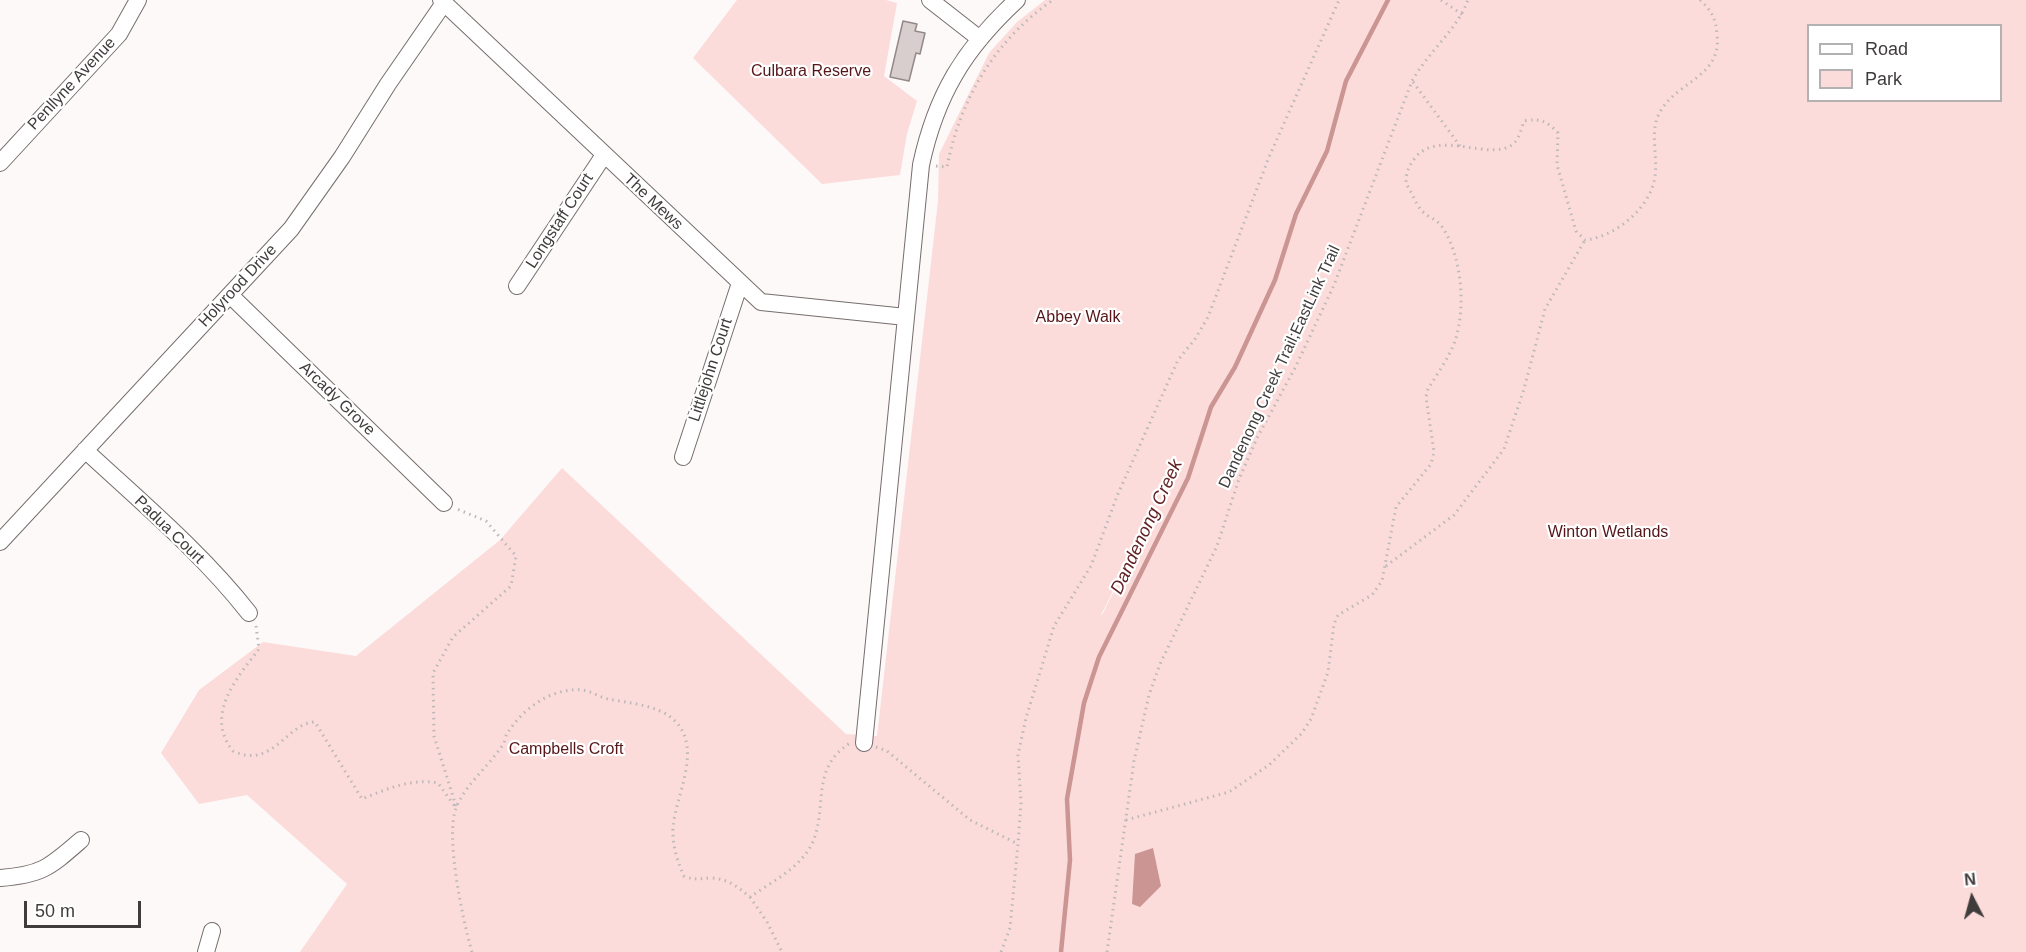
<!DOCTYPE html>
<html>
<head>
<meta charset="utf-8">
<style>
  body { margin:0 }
  #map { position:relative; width:2026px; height:952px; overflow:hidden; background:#fef9f9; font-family:Arial,sans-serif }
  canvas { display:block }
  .legend { position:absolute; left:1807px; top:24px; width:195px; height:78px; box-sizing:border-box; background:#fff; border:2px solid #b3b1b1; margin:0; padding:8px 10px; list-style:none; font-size:18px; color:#403c3c }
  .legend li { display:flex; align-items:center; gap:12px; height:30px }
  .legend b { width:30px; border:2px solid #b3b1b1 }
  .north { position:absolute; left:1942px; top:868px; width:60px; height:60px; -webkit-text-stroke:4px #fff; paint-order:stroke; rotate:354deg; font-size:16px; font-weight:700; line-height:24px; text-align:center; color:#403c3c }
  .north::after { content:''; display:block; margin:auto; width:21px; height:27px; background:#403c3c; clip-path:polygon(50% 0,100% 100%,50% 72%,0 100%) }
  .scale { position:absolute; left:24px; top:901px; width:117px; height:27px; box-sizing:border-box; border:3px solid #403c3c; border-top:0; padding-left:8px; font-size:18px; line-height:21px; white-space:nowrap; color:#403c3c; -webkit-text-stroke:4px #fff; paint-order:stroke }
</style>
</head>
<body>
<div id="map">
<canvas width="2026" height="952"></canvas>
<ul class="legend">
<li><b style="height:8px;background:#fff"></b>Road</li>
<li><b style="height:16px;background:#fbdcda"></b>Park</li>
</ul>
<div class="north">N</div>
<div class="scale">50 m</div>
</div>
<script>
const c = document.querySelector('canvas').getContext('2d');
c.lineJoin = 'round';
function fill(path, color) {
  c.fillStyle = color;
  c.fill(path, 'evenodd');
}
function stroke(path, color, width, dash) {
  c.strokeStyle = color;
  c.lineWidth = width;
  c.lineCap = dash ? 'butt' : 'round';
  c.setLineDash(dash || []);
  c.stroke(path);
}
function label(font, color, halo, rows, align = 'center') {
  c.font = font + ' Arial,sans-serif';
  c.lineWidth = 4.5;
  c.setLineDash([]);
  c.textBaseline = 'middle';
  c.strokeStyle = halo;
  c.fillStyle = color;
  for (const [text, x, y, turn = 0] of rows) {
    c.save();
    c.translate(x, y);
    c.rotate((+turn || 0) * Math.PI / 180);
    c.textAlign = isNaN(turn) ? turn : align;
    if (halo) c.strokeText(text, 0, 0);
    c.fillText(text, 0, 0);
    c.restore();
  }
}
fill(new Path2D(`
  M737,0h149l11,3 -13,73 33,25 -10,33 -7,41 -78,9 -129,-126z
  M1045,0h981v952h-1726l47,-68 -100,-89 -48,9 -38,-51 38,-63 64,-48 93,14 144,-116 62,-72 284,266 31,2 61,-535 1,-47 50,-101 28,-31zM1808,26h192v74h-192zM1164,490l-62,125h-1z`), '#fbdcda');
fill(new Path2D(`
  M1153,848l8,38 -21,21 -8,-3 3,-50z`), '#ca9592');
stroke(new Path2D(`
  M1061,952l9,-92 -3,-61 17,-96 15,-46 89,-179 23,-71 24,-40 40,-87 21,-66 31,-63 19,-70 42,-81`), '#ca9592', 4.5);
const building = new Path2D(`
  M903,21l14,3 -2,7 10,2 -5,21 -4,-1 -7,28 -19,-4z`);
fill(building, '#d8cecd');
stroke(building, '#938989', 1.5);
const minor = new Path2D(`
  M441,0l320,302 145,15
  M930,0l50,39
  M0,163l119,-129 19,-34
  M517,286l87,-131
  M230,295l214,208
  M85,450c56,52 117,103 164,163
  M683,457l57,-174
  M0,542l291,-313 51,-72 46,-73 56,-81
  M864,743l57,-578c15,-70 43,-116 96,-165
  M0,878c42,-3 50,-11 81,-38
  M206,952l6,-21`);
stroke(minor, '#776d6d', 18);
stroke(new Path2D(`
  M1441,0l22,15
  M1413,82l47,64
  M936,166l11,1c13,-68 48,-127 106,-167
  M1386,566l68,-51 50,-66 20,-60 21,-80 40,-69
  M256,626l3,23c-22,29 -55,66 -26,102 40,19 53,-28 82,-29l47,77c25,-10 49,-21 76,-16l18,25
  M876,747l11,4 83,69 48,24
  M456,806l-22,-70 -1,-63 20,-36 58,-51 5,-30 -30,-35 -29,-12
  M1126,820l103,-28 40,-27 33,-32 9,-14 17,-47 6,-48 4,-9 34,-20 10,-14 14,-74 35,-43 3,-12 -8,-55 2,-8c9,-15 21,-31 27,-48 11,-33 7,-83 -12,-113 -6,-9 -14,-10 -21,-17 -6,-6 -10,-19 -16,-27 0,-11 2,-17 9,-26 24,-31 79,7 100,-16 4,-4 7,-15 9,-21 16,-3 23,0 34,12l-1,32 19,66 9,9c30,-3 66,-32 70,-64 3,-21 -6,-45 5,-64 17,-31 62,-35 57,-77 -1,-16 -5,-24 -17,-35
  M750,897l17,25 15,30
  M472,952c-9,-31 -27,-115 -16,-144 9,-23 32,-41 46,-62 3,-3 3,-9 5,-12 15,-25 45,-47 75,-44 9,1 17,7 26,9 20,4 53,6 68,23 26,28 0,73 -3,105 -1,17 4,34 11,49 12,5 16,2 28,2 16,1 26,9 38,19 23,-16 54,-31 64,-58 13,-35 -3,-71 36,-96
  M1001,952l9,-24 8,-84 3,-41 -3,-48 8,-37 28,-92 37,-60 26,-70 61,-136 17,-21 13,-22 61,-160 70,-157
  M1107,952l27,-191 15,-66 11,-31 57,-118 22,-67 18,-41 38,-70 39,-83 78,-204c16,-29 45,-51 56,-81`), '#bdb8b8', 3, [1.5, 4.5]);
stroke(minor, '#fff', 16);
label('16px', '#561619', '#fff', [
  ["Culbara Reserve",811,72],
  ["Abbey Walk",1078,318],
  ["Winton Wetlands",1608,533],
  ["Campbells Croft",566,750]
]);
label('16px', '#403c3c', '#fff', [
  ["Penllyne Avenue",72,84,-47],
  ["The Mews",653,202,43],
  ["Longstaff Court",560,221,-57],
  ["Holyrood Drive",238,286,-47],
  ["Dandenong Creek Trail;EastLink Trail",1280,367,-65],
  ["Littlejohn Court",711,370,-72],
  ["Arcady Grove",337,399,44],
  ["Padua Court",169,530,44]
]);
label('italic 18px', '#622123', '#fff', [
  ["Dandenong Creek",1147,527,-65]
]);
</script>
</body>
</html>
